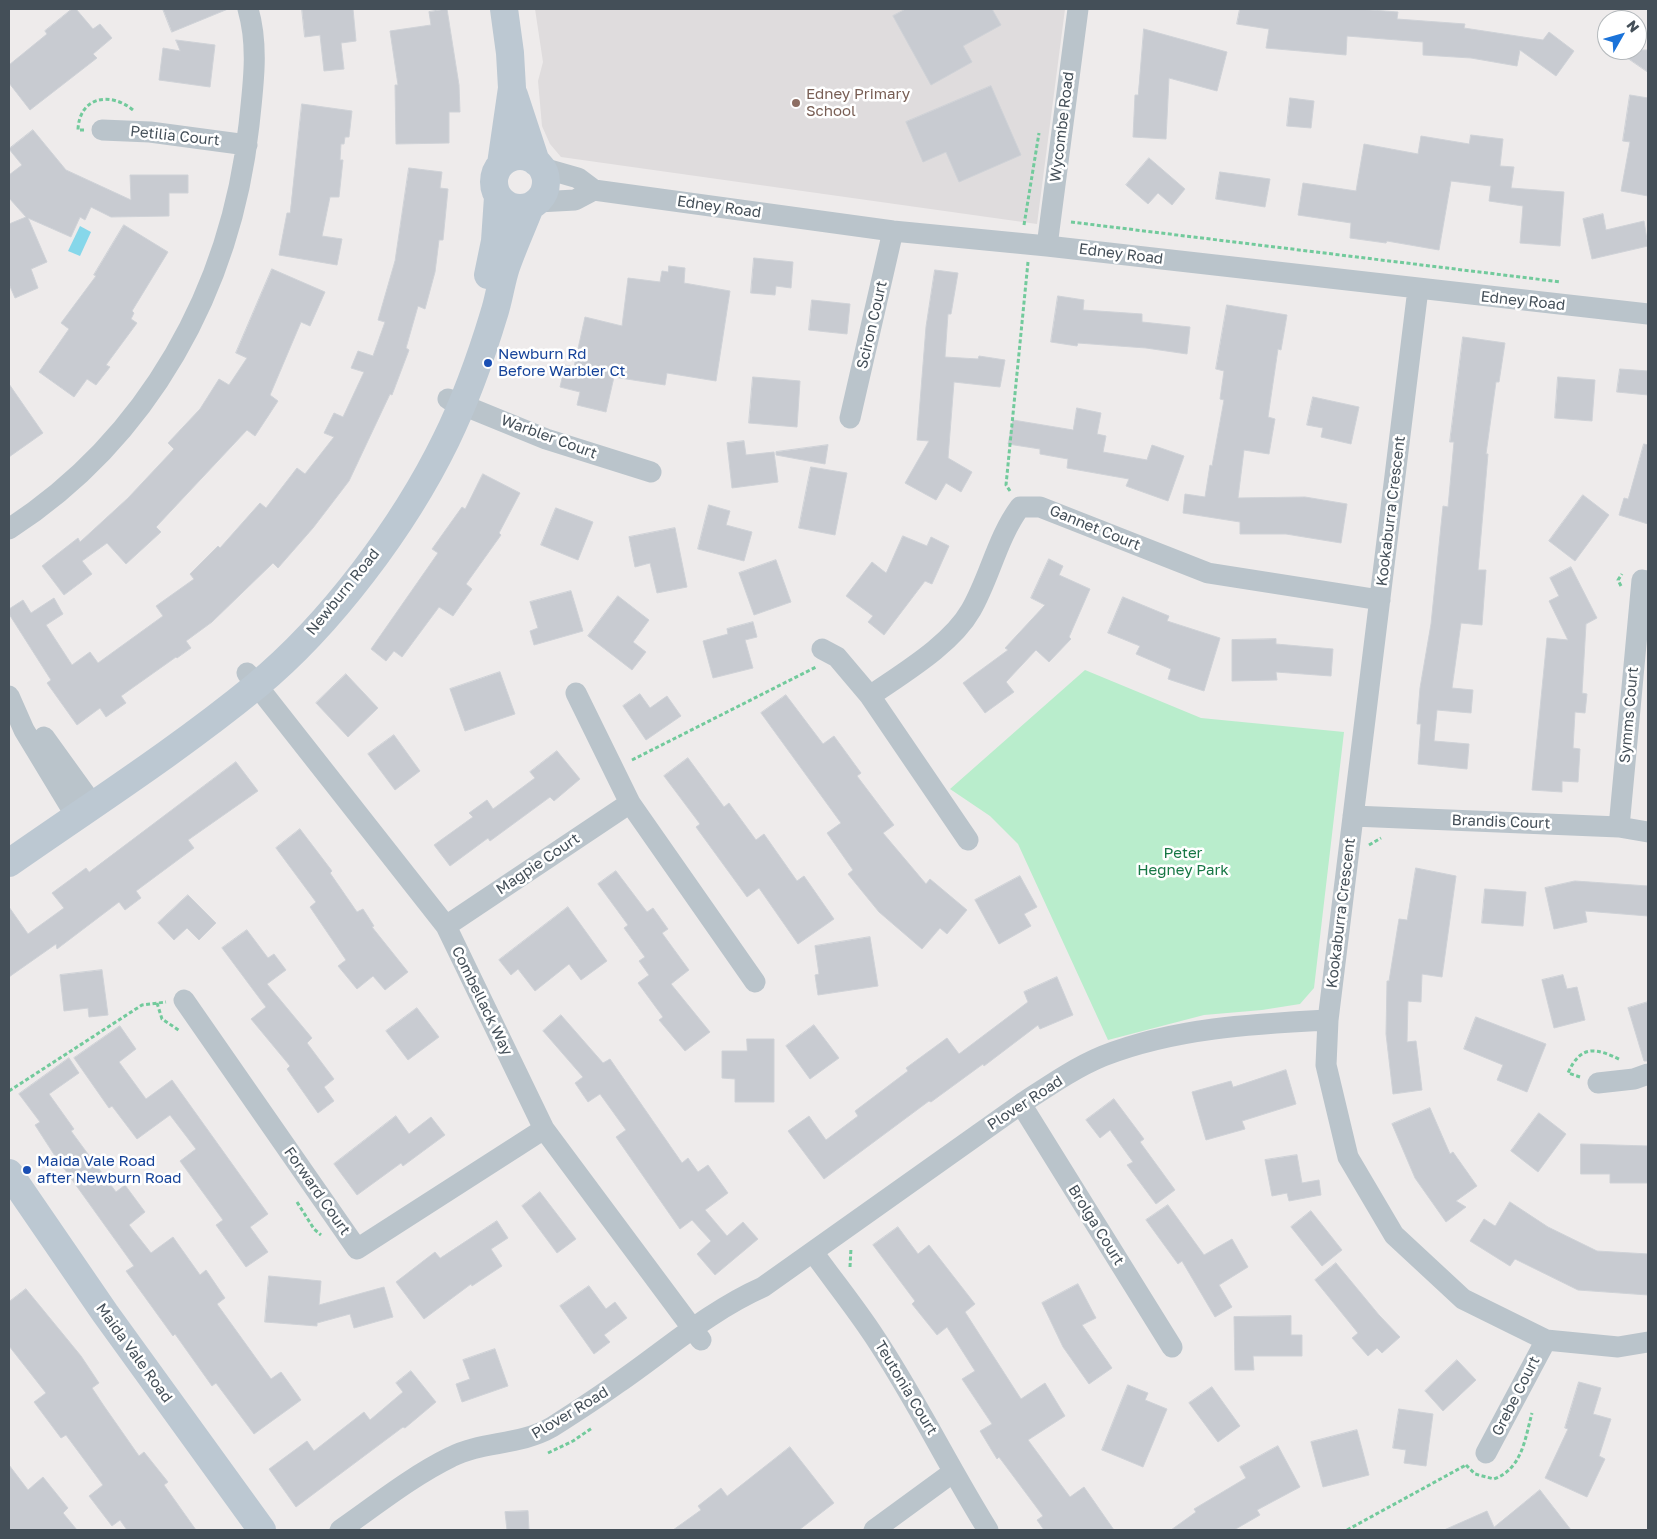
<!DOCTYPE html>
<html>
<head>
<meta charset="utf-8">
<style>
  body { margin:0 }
  #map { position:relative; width:1657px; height:1539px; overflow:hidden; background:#eeebeb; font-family:"Golos Text",sans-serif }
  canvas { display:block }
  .frame { position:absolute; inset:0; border:10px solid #444f58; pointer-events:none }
  .north { position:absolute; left:1597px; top:10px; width:50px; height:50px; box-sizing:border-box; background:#fff; border:1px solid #b4b9bc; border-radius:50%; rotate:52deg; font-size:14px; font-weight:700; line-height:20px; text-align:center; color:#444f58 }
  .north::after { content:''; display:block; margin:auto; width:18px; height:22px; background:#1b73d9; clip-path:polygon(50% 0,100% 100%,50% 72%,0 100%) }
</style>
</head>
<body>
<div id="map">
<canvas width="1657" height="1539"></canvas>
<div class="frame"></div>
<div class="north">N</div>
</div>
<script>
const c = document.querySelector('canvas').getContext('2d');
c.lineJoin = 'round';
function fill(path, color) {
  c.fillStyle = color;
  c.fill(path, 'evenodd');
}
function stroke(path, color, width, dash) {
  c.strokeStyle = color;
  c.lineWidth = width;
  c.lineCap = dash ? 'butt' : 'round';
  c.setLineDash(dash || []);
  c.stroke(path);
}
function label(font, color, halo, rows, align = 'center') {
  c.font = font + ' "Golos Text",sans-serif';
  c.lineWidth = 5;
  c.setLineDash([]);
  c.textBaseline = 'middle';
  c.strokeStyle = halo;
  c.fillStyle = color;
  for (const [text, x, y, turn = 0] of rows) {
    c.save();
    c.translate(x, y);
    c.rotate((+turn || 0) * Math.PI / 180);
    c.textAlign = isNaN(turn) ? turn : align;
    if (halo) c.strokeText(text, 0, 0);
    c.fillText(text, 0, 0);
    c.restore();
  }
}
fill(new Path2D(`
  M535,9h530l-28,215 -476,-67 -11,-13 -8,-18 -4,-45 5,-19z`), '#dfdcdd');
fill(new Path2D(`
  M1085,670l116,48 143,14 -30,256 -14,16 -38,6 -58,5 -96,25 -90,-196 -28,-28 -40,-27z`), '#b9edcc');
fill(new Path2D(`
  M80,226l11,6 -11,24 -12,-5z`), '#86d7ea');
const building = new Path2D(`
  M72,9h4l17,20 7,-5 12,14 -19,16 4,4 -67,52 -21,-27v-18l38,-31 -2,-3z
  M163,9h65l-56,23z
  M302,9h51l3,32 -15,2 3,26 -20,2 -4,-36 -15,2z
  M447,9l12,76 1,27h-11v31l-53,1 -1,-59h3l-8,-54 41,-6 -2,-13z
  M906,9h86l9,16 -38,21 9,16 -41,23 -38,-69z
  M1240,9h117l41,3 -1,7 68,5 -1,4 79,12 6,-8 25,19 -18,25 -36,-26 -3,16 -46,-8 -48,-3v-13l-76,-6 -1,19 -80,-7 3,-19 -32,-5z
  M1144,29l83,23 -10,39 -48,-13 -3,61 -33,-2 2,-42h3z
  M176,40l39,5 -5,42 -51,-7 4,-32 17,3z
  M1616,50h32v22z
  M991,86l30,69 -62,27 -13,-30 -23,10 -17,-40z
  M1630,95l18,3v98l-27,-5 9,-49 -7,-1z
  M1290,98l24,3 -3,27 -24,-2z
  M302,104l50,7 -3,26h-4l-1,7h-3l-1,16h3l-4,37h-9l-8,39 20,3 -5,26 -58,-10 8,-42h3z
  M33,130l33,40 65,30 -1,-25h58v18h-19v23l-58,1 -20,-10 -6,13 -5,-3 -9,20 -43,-19 19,44 -16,7 7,19 -23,10 -6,-14v-60l17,-7 -17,-19v-23l13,-10 -13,-16z
  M1471,135l32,4 -3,27 14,1 -3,21 53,4 -4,54 -40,-3 3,-37 -34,-5 2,-15 -40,-5 -12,69 -52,-9 -1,2 -36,-5 1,-15 -53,-8 5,-32 53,8 8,-47 54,10 3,-18 48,8z
  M1149,158l36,31 -13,16 -14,-12 -10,11 -22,-19z
  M409,168l33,4 -2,16 8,1 -5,51h-4l-4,32 -10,37 -7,-3 -12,42 3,2 -17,45 -2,-1 -41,87 -36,47 -35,40 -5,-5 -61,59 -26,19 5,7 -14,10 -1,-1 -55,39 5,7 -20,14 -6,-9 -23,17 -30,-42 4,-3 -42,-66v-5l14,-9 8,13 23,-15 9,16 -17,11 26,40 18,-13 8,11 65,-47 -7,-10 38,-27 -4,-5 28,-28 2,2 40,-45 6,5 31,-40 8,6 29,-37 -10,-4 10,-20 9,4 21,-45 -13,-4 7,-17 15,5 12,-34 -7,-2 17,-59z
  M1220,172l50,7 -5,28 -49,-8z
  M1603,214l3,16 38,-9 4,25 -56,13 -9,-40z
  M124,225l44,27 -36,59 2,2 -3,6 6,4 -31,42 4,2 -14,18 -9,-6 -13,18 -35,-25 30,-43 -8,-6 35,-47 -2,-1z
  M754,258l39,4 -2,26 -15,-2 -1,9 -24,-2z
  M669,266l16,2 -1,15 46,8 -14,90 -49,-8 -2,12 -51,-8 -8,35 -29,-7 3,-13 -20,-5 5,-22 9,2 11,-50 37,9 6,-48 32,4 2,-11 6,1z
  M272,269l53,23 -15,34 -9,-4 -31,73 8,6 -23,35 -8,-6 -91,97 5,5 -35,32 -19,-21 -25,18 10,13 -28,21 -22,-29 36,-28 2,4 48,-44 46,-49 -6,-6 32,-34 19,-30 10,6 18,-27 -11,-5z
  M935,270l23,3 -7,41h-3l-3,43 33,2 1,-3 26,4 -5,27 -46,-5 -6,76 24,14 -11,20 -15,-9 -10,17 -31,-17 24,-42 -12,-1 9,-113z
  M1058,296l26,4 -1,10 59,4v8l48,5 -3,27 -41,-6 -68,-5 -1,3 -26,-4z
  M812,300l38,4 -3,30 -38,-4z
  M1227,305l60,10 -6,35 -3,-1 -10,68 7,2 -6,35 -25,-4 -6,48 67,-1 42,7 -6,39 -55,-9h-46v-12l-57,-9 2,-19 20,3 5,-32 2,1 12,-66 -4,-1 4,-28 -8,-2z
  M1463,337l42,6 -6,39h-3l-10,72h2l-10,116h8l-4,55 -21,-2 -9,65 21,2 -2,23 -34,-3 -3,31 35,3 -2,25 -49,-5 3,-40h-4l3,-36 11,-64 12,-118 5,1 6,-65h-4z
  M1620,369l28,2v24l-31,-3z
  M753,377l47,4 -3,46 -48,-4z
  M1558,377l37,3 -3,41 -37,-3z
  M9,384l34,49 -34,24z
  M1313,397l46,10 -8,37 -30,-7 2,-9 -16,-3z
  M1077,408l24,5 -4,21 9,2 -3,16 44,8 5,-15 32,11 -16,45 -42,-15 3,-7 -62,-11 1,-9 -28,-5v-5l-32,-5 5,-24 60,10z
  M744,441l2,14 28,-3 4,30 -46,6 -5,-45z
  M1644,444l4,1v79l-29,-9 5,-17 4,1z
  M828,445l-3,19 -49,-9v-3z
  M811,467l36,6 -12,62 -36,-7z
  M483,474l37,19 -21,40 2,2 -35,49 6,5 -19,27 -14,-9 -37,50 -8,-6 -8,10 -15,-12 67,-96 -6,-4 30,-42 3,2z
  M1583,495l26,20 -34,46 -26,-20z
  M709,505l21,6 -4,14 26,7 -8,29 -46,-12z
  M556,508l37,14 -15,38 -37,-15z
  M675,528l12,59 -30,6 -7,-30 -15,4 -6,-30z
  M903,536l24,10 4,-9 18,9 -17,38 -7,-3 -41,54 -16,-13 5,-6 -27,-20 26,-34 14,11z
  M1049,559l14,7 -4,9 31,14 -21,48 2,2 -22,23 -13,-12 -30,32 8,10 -29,21 -22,-30 45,-33 -3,-2 40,-43 -14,-7z
  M776,560l15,42 -37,13 -15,-42z
  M1571,567l26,51 -11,6 -4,69 5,1 -2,19 -10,-1 -2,36 7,1 -2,33 -16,-1v11l-30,-2 15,-152 21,2 -19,-39 10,-5 -9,-18z
  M571,591l12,40 -49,14 -4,-14 8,-3 -8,-26z
  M618,596l31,24 -16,22 13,10 -14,18 -44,-34z
  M1123,597l46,19 -2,5 53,17 -16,53 -36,-12 3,-10 -35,-15 4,-8 -32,-13z
  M753,622l4,15 -12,3 8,28 -40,10 -10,-37 25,-7 -1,-5z
  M1276,639v5l57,5 -2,27 -55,-4 1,8 -45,1v-41z
  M500,672l15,42 -50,17 -15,-42z
  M346,674l32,34 -30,29 -32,-34z
  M640,694l10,14 17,-12 14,20 -35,24 -23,-34z
  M786,695l37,49 11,-8 27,37 -4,3 37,49 -11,8 43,51 4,-5 37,31 -20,24 -7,-6 -18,21 -43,-37 -31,-38 5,-4 -26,-37 14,-10 -80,-110z
  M394,735l26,36 -25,19 -27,-36z
  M557,751l23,28 -26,22 -4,-4 -60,44 -2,-3 -38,28 -16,-21 39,-28 -4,-4 18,-13 6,9 42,-31 -5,-6z
  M688,758l36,49 5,-4 27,37 8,-6 33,47 7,-5 30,43 -36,25 -39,-56 -12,9 -51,-70 4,-3 -36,-48z
  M236,762l22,29 -70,49 6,8 -58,43 5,7 -16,12 -6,-8 -62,47 -1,-5 -47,33v-70l19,27 36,-26 -12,-15 34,-25 3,4z
  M300,829l32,42 -2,2 27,39 6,-3 11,17 -2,1 36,45 -23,18 -12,-14 -16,13 -19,-23 8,-6 -36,-53 6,-5 -40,-54z
  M1416,868l40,8 -14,101 -20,-3 -1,28 -13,-1 -1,41 9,-1 6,49 -29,4 -7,-60 1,-53h2l10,-62 8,1z
  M616,871l31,41 6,-4 15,21 -6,4 27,37 -18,14 39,48 -25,19 -26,-31 4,-3 -25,-34 11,-8 -10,-14 6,-4 -21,-29 4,-3 -30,-41z
  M1020,876l17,31 -13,7 7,12 -32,18 -24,-44z
  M1575,881l73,5v30l-63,-5 2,11 -33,7 -9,-41z
  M1485,889l41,3 -3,34 -41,-3z
  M188,895l28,28 -17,17 -12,-12 -13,12 -16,-17z
  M568,907l39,54 -26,19 -12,-16 -34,27 -17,-22 -7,6 -12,-15z
  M247,930l21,28 6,-4 12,16 -19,14 45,54 -5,5 27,36 -10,8 10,14 -16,12 -31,-44 3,-3 -39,-47 15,-12 -44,-59z
  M870,937l8,49 -60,9 -3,-20 4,-1 -4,-28z
  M102,970l6,45 -19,2 -1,-9 -24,3 -4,-36z
  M1563,975l4,14 10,-2 8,33 -31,8 -12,-48z
  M1057,977l16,38 -33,14 -2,-4 -54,41 -1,-2 -52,38 -2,-1 -105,78 -36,-48 21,-15 17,24 32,-24 -3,-5 53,-40 -2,-3 41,-30 12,16 69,-52 -4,-10z
  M1648,1002v59h-4l-16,-53z
  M417,1008l22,29 -31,23 -22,-29z
  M561,1015l42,48 7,-4 72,104 6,-5 10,14 10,-7 20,28 -23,17 22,26 16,-14 15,17 -43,36 -18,-21 14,-13 -19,-21 -12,9 -64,-92 10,-7 -26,-36 -12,8 -13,-19 8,-6 -40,-46z
  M1476,1017l70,27 -19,48 -30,-12 6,-15 -39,-16z
  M814,1025l25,33 -29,21 -24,-33z
  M120,1026l16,23 -17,13 27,37 26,-19 96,134 -18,13 18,25 -22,15 -30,-42 7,-5 -43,-59 16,-12 -26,-34 -33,24 -25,-33 -3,2 -35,-50z
  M747,1039h27v63h-39v-23l-13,-1v-27h25z
  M69,1058l10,15 -30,21 25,35 -3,2 45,61 9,-7 20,27 -16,13 22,28 22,-16 27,38 6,-5 19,28 -8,6 54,75 10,-7 20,28 -47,34 -38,-51 -4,3 -37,-52 -2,2 -47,-65 8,-5 -79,-110 -20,-31 5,-3 -21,-28z
  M1286,1070l10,34 -54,17 3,8 -39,11 -14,-48 39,-11 2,6z
  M1114,1099l30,40 -4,3 35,48 -19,14 -29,-39 6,-3 -23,-32 -10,8 -14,-18z
  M1430,1108l20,46 3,-2 24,34 -21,15 10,6 -20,15 -31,-44 -23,-54z
  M1539,1113l27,21 -28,38 -27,-21z
  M396,1116l13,18 22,-17 14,18 -42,31 -2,-3 -44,32 -23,-31z
  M1581,1144l67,2v37h-38v-9h-29z
  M1297,1155l5,28 17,-3 2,15 -32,6 -2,-8 -15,3 -7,-36z
  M540,1192l36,47 -19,14 -35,-47z
  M1510,1202l38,25 49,24 51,3v41l-70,-5 -63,-31 -5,7 -40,-25 14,-22 11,7z
  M1168,1205l36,50 28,-16 16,28 -29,18 13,22 -17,10 -33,-56 -4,3 -32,-44z
  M1311,1211l31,39 -20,16 -31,-39z
  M497,1221l11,17 -17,11 11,17 -30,20 -1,-2 -47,35 -28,-37 39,-30 5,6z
  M898,1227l20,27 11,-9 46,59 -10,8 56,87 24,-16 20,33 -37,24 42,57 14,-10 30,43h-70l-7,-10 6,-4 -44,-59 -2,2 -17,-28 12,-7 -30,-45 13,-8 -28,-44 -10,8 -25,-31 3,-3 -42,-56z
  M1336,1263l43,52 21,22 -18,16 -5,-5 -9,8 -16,-18 6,-5 -43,-53z
  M269,1276l52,5 -2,24 65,-18 9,30 -39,11 -4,-14 -33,9v3l-52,-4z
  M1078,1284l18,34 -14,7 30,43 -23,16 -26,-37 -21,-44z
  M589,1286l17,23 9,-7 12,16 -23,17 6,7 -16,12 -34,-48z
  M26,1289l55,67 18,27 -7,5 12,18 35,50 5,-4 24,30 -4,3 32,45h-69l-7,-10 -8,6 -23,-30 14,-11 -37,-50 -5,3 -27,-36 12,-9 -37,-47v-44z
  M1291,1316v19h11v21h-49l1,14h-19l-1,-53z
  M495,1349l13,37 -46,16 -6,-18 14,-5 -7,-19z
  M1457,1360l19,20 -33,31 -18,-20z
  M411,1371l25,31 -31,26 -2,-1 -107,80 -27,-38 38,-28 7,10 50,-39 6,8 33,-28 -7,-9z
  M1579,1382l22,6 -8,26 18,5 -12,37 6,3 -18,38 -42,-19 23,-49 -3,-1z
  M1128,1385l20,8 -3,7 22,9 -24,58 -41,-17z
  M1212,1387l28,39 -22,16 -29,-39z
  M1399,1409l34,5 -7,52 -22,-3 2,-13 -13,-2z
  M1357,1430l12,45 -46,12 -12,-45z
  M1278,1446l22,41 -43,23 3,5 -26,15h-63l25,-18 -2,-3 52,-31 -6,-11z
  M790,1447l44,56 -35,27h-126l28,-20 -3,-4 23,-18 6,8z
  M9,1465l19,25 15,-13 25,31 -5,5 14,17h-68z
  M1540,1490l31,40h-127l43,-19 7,16z
  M528,1511l1,19h-22l-2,-18z`);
fill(building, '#c8cbd1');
stroke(building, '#cfd2d7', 1);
stroke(new Path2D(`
  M84,130h-6c1,-33 32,-39 55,-20
  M1071,222l490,60
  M1024,225l15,-92
  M1010,491l-4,-6 22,-223
  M1621,586l-3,-6 4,-6
  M632,760l184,-93
  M1369,845l12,-7
  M157,1003l5,16 18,12
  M1580,1077l-12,-4c13,-29 28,-25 53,-13
  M9,1091l133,-86 24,-3
  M297,1202l17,27 7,6
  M850,1267l1,-19
  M548,1453l25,-12 19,-13
  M1466,1465l9,9 19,5c28,-10 31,-40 38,-66
  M1347,1530l119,-65`), '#72ca9c', 3, [4, 2.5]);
stroke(new Path2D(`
  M102,130l48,2 97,13
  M543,168l35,10 16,12 299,41 154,15 601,68
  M538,202l37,-2 19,-10
  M1047,246l31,-237
  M1418,289l-90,731 -2,45 22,92 46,78 69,64 83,41 72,7 30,-5
  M448,399l98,40 105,33
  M850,418l43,-187
  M9,529c140,-91 222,-240 240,-404 4,-39 10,-78 -1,-116
  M822,649l15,8 33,39 98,144
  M247,673l199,253 98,203 157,211
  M576,693l54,110 125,179
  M9,696l15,34 52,86
  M870,696c33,-23 81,-51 101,-86 19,-33 26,-72 49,-103h20l168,66 172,27
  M44,737l49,68
  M1353,816l266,11 29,5
  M1619,827l23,-247 6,1
  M446,926l184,-123
  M184,1000l173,249 187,-120
  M1598,1083l36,-4 14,-5
  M1021,1104l151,243
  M813,1252c20,28 42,55 61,84 42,63 74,130 114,194
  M1486,1453l60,-113
  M340,1530c36,-25 72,-54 111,-73 31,-16 68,-11 101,-30 22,-14 45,-29 66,-44 48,-33 91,-72 145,-96l258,-183c26,-17 53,-36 82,-48 72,-28 149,-32 225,-36
  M874,1530l78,-57`), '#bac4cb', 21);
stroke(new Path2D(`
  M514,95l22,67
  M494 182a26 26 0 1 1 52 0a26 26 0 1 1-52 0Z
  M501,164l11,-76 -2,-35 -6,-44
  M488,275l7,-34 3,-44
  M9,863c83,-58 169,-113 247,-177 75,-62 148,-160 190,-246 20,-41 35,-83 48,-126 5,-15 7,-32 12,-47 7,-20 16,-40 24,-60
  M9,1173l96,140 157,217`), '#bcc8d2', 28);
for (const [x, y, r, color] of [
  [796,103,5,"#8d6e63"],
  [488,363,5,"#1a4fb4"],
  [27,1170,5,"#1a4fb4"]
]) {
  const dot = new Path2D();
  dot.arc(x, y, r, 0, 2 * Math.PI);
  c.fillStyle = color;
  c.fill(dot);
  stroke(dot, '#fff', 2);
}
label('15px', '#785e54', '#fff', [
  ["Edney Primary",806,94],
  ["School",806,111]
], 'left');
label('15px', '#444f58', '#fff', [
  ["Wycombe Road",1062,127,-83],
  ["Petilia Court",175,136,6],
  ["Edney Road",719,207,8],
  ["Edney Road",1121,254,7],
  ["Edney Road",1523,301,6],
  ["Sciron Court",872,325,-77],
  ["Warbler Court",549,437,20],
  ["Kookaburra Crescent",1391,511,-83],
  ["Gannet Court",1095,528,22],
  ["Newburn Road",343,592,-51],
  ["Symms Court",1629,715,-85],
  ["Brandis Court",1501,822,2],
  ["Magpie Court",538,864,-34],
  ["Kookaburra Crescent",1341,913,-83],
  ["Combellack Way",482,1001,64],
  ["Plover Road",1025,1103,-33],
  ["Forward Court",317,1191,55],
  ["Brolga Court",1096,1225,58],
  ["Maida Vale Road",134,1353,54],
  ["Teutonia Court",906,1388,59],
  ["Grebe Court",1516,1396,-63],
  ["Plover Road",570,1413,-31]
]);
label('15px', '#164399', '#fff', [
  ["Newburn Rd",498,354],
  ["Before Warbler Ct",498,371],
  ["Maida Vale Road",37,1161],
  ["after Newburn Road",37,1178]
], 'left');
label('15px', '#177745', '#fff', [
  ["Peter",1183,853],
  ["Hegney Park",1183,870]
]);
</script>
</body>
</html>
